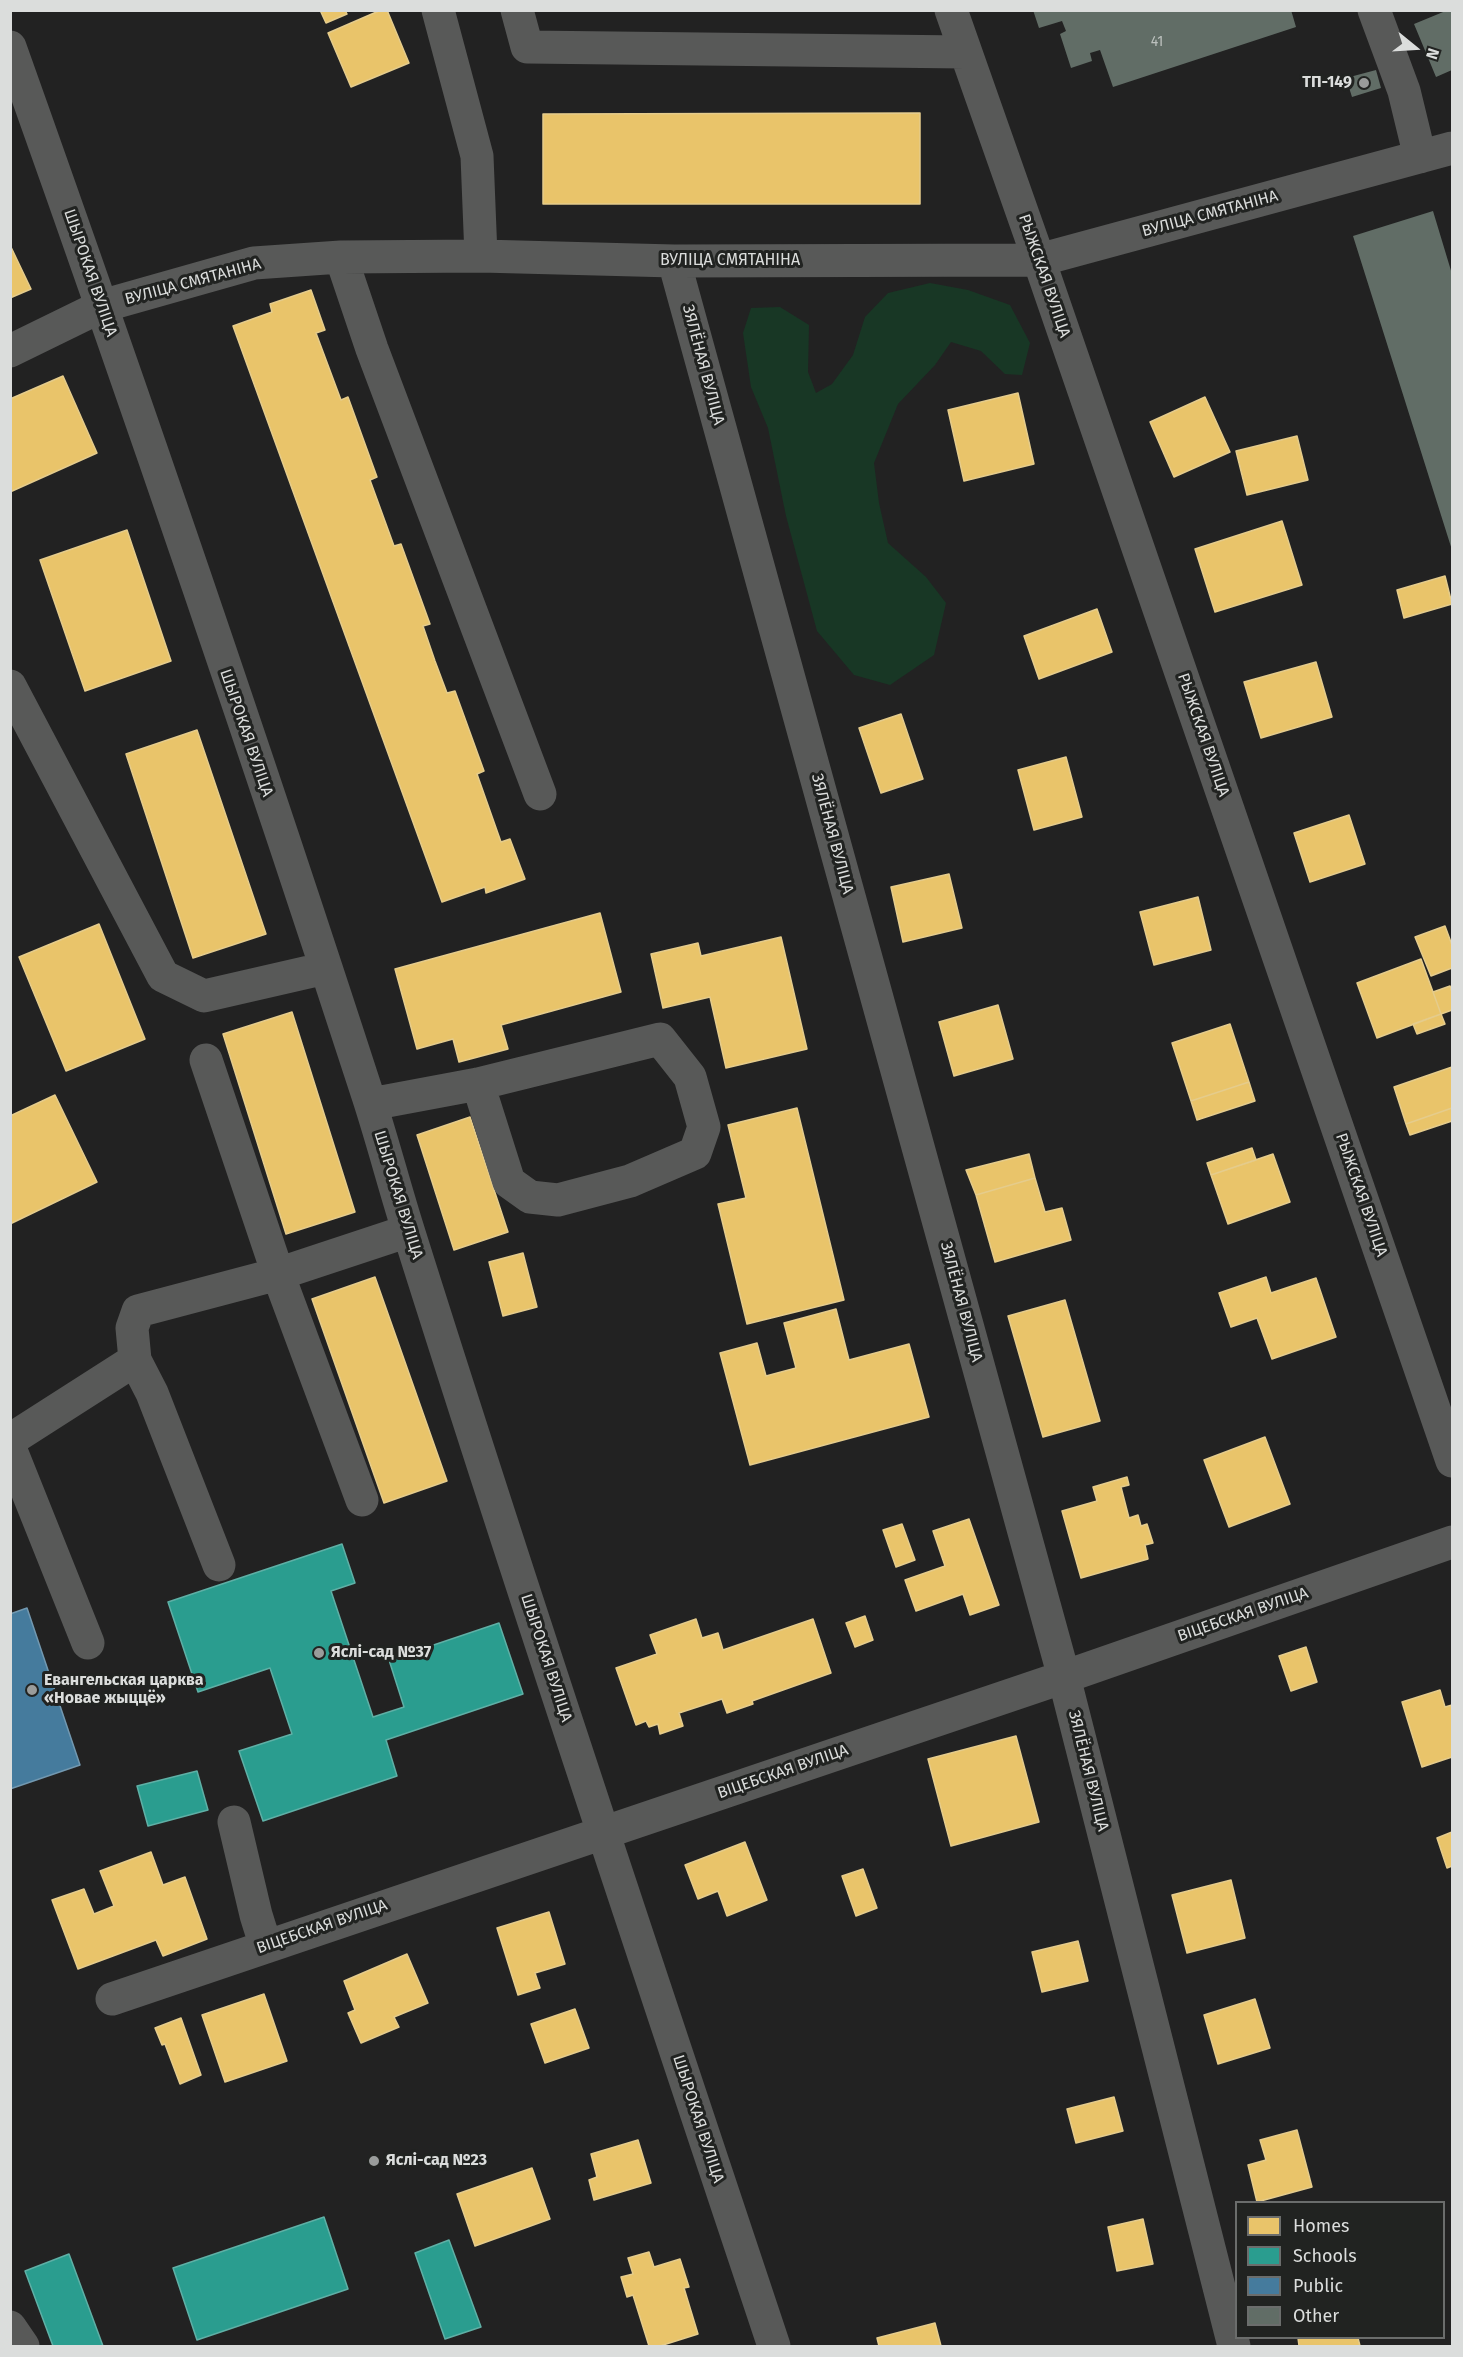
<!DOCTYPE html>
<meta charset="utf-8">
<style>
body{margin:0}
#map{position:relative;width:1463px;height:2357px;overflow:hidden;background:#222;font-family:"Fira Sans",sans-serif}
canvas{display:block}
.frame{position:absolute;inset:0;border:12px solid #dbdddc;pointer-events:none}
.legend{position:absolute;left:1235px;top:2201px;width:210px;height:138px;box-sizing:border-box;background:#212321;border:2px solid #6b6d6c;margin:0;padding:8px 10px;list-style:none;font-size:18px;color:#dbdddc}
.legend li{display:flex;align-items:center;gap:12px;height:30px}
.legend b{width:30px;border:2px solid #6b6d6c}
.north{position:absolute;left:1385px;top:18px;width:60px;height:60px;-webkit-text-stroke:4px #212321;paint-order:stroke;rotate:108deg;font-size:16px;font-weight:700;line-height:24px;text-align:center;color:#dbdddc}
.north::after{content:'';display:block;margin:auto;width:21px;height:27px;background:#dbdddc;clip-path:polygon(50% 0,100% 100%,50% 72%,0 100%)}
</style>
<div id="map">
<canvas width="1463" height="2357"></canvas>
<div class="frame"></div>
<ul class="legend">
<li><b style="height:16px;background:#e9c46a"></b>Homes</li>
<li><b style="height:16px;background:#2a9d8f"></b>Schools</li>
<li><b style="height:16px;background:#457b9d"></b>Public</li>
<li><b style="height:16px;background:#616d66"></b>Other</li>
</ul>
<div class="north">N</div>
</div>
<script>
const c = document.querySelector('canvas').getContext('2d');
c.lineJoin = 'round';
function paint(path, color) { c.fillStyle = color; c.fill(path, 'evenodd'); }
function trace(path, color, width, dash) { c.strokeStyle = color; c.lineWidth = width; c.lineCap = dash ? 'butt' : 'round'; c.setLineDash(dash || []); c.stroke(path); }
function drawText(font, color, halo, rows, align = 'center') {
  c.font = font + ' "Fira Sans",sans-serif'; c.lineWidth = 6; c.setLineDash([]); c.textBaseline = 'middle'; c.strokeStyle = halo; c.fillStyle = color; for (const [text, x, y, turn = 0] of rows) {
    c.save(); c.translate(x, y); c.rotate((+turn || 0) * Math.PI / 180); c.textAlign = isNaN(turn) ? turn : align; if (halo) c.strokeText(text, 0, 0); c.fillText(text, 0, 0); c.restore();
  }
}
paint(new Path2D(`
 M 930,283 L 968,290 L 1010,305 L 1030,343 L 1022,375 L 1005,374 L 981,351 L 951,342 L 935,365 L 898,404 L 874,463 L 879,503 L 888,543 L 926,577 L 946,603 L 934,655 L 890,685 L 854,675 L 817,631 L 786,516 L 768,428 L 751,387 L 743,333 L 751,308 L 780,307 L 809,325 L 808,372 L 816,393 L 832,384 L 853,355 L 865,317 L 888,293 Z`), '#183725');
const homes = new Path2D(`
 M 320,10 L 345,10 L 347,14 L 326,23 Z
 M 381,10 L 387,10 L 409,63 L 351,87 L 328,33 Z
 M 920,113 L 920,204 L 543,204 L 543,114 Z
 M 10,245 L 31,289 L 10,298 Z
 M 311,290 L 325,330 L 316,333 L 341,400 L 348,397 L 377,477 L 370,480 L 394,546 L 401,544 L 430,624 L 423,626 L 435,661 L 447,693 L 455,691 L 484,771 L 477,774 L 501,842 L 510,839 L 525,879 L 486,893 L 485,887 L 442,902 L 233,326 L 272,312 L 270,304 Z
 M 63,376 L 97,453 L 10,492 L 10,399 Z
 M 1018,393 L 1034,464 L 964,481 L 948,410 Z
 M 1205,397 L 1230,452 L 1174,477 L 1150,422 Z
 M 1297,436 L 1308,480 L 1247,495 L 1236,451 Z
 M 1282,521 L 1302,585 L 1215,612 L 1195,549 Z
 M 127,530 L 171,661 L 85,691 L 40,560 Z
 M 1445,576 L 1452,604 L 1404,618 L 1397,590 Z
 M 1097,609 L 1112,652 L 1039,679 L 1024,636 Z
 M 1316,662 L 1332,717 L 1261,738 L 1244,682 Z
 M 901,714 L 923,779 L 881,793 L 859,728 Z
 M 197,730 L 266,934 L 193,958 L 126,754 Z
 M 1066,757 L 1082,817 L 1034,830 L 1018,770 Z
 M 1349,815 L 1365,864 L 1310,882 L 1294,833 Z
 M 949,874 L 962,928 L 903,942 L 891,887 Z
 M 1198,897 L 1211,950 L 1154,965 L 1140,912 Z
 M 600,913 L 621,992 L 501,1025 L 508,1049 L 459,1062 L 453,1039 L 417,1049 L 395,969 Z
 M 99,924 L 145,1039 L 66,1071 L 19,957 Z
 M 1445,926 L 1452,945 L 1452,968 L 1431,976 L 1415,937 Z
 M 781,937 L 807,1049 L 726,1068 L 710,997 L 663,1008 L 651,954 L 698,943 L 701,956 Z
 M 1421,959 L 1441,1014 L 1377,1038 L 1357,983 Z
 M 1450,986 L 1452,992 L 1452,1010 L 1441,1014 L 1433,992 Z
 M 998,1005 L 1013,1059 L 954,1076 L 939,1022 Z
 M 292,1012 L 355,1212 L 286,1234 L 223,1034 Z
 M 1441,1014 L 1445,1024 L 1417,1034 L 1413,1024 Z
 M 1230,1024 L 1249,1082 L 1191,1101 L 1172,1043 Z
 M 1452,1067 L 1452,1108 L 1406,1124 L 1394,1087 Z
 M 1249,1082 L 1255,1101 L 1197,1120 L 1191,1101 Z
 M 55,1095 L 97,1182 L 10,1224 L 10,1116 Z
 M 797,1108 L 844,1300 L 747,1324 L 718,1204 L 746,1198 L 728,1125 Z
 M 1452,1108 L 1452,1121 L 1410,1135 L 1406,1124 Z
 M 470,1117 L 508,1232 L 454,1250 L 417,1135 Z
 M 1252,1148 L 1256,1160 L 1211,1175 L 1207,1163 Z
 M 1029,1154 L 1035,1178 L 976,1195 L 966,1170 Z
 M 1273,1154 L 1290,1202 L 1228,1224 L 1211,1175 Z
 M 1035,1178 L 1045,1212 L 1062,1208 L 1071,1240 L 995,1262 L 976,1195 Z
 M 523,1253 L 537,1307 L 503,1316 L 489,1262 Z
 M 375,1277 L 447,1481 L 384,1503 L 312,1299 Z
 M 1266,1277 L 1271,1293 L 1316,1278 L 1336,1337 L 1272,1359 L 1257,1318 L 1231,1327 L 1219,1293 Z
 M 1065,1300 L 1100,1421 L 1043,1437 L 1008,1316 Z
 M 836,1309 L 849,1360 L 909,1344 L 929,1417 L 750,1465 L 720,1353 L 757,1343 L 766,1376 L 796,1368 L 784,1323 Z
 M 1265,1437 L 1290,1504 L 1229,1527 L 1204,1460 Z
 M 1127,1477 L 1129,1485 L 1121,1487 L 1129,1518 L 1138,1515 L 1141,1526 L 1147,1524 L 1153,1543 L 1145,1545 L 1148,1559 L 1081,1578 L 1062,1511 L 1097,1501 L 1093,1487 Z
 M 969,1519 L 999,1605 L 970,1615 L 963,1594 L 916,1611 L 905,1580 L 945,1566 L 933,1531 Z
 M 902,1524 L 915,1560 L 896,1567 L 883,1530 Z
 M 865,1616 L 873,1640 L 855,1647 L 846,1623 Z
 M 696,1619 L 702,1638 L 718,1633 L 723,1650 L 813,1619 L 831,1673 L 752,1701 L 753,1704 L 727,1713 L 722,1699 L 679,1713 L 683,1726 L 660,1734 L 658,1724 L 649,1727 L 646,1721 L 636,1725 L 616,1668 L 657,1654 L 650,1635 Z
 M 1306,1647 L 1317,1682 L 1291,1691 L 1279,1656 Z
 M 1440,1690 L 1445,1707 L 1452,1705 L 1452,1757 L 1422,1767 L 1402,1702 Z
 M 1016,1736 L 1039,1822 L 951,1846 L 928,1759 Z
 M 1452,1832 L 1452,1866 L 1447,1868 L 1437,1838 Z
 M 745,1842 L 767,1900 L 727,1916 L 718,1891 L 698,1899 L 685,1865 Z
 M 151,1852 L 163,1885 L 185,1877 L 207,1939 L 163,1956 L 156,1940 L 78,1969 L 52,1900 L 84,1889 L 94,1914 L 114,1906 L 100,1871 Z
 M 863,1869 L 877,1908 L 856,1916 L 842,1876 Z
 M 1231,1880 L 1245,1938 L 1187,1953 L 1172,1895 Z
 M 549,1912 L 565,1964 L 535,1973 L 540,1988 L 518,1995 L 497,1928 Z
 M 1078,1941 L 1088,1981 L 1042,1992 L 1032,1952 Z
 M 407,1954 L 428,2003 L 394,2017 L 399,2027 L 361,2043 L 348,2013 L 355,2010 L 344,1981 Z
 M 264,1994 L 287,2061 L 225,2082 L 202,2015 Z
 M 1255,1999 L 1270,2048 L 1218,2064 L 1204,2015 Z
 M 575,2009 L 589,2048 L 545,2063 L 531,2024 Z
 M 181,2018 L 201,2075 L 180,2084 L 165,2044 L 162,2045 L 155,2028 Z
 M 1114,2097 L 1123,2131 L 1076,2143 L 1067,2109 Z
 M 1297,2130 L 1312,2187 L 1257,2202 L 1248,2165 L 1266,2160 L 1260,2140 Z
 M 638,2140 L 651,2183 L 594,2200 L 589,2180 L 597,2177 L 591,2154 Z
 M 532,2168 L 550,2219 L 475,2246 L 457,2194 Z
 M 1143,2219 L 1153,2264 L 1117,2271 L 1108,2227 Z
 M 649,2252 L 654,2267 L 680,2259 L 689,2287 L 684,2288 L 698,2334 L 660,2346 L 649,2346 L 633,2295 L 627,2297 L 621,2277 L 633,2274 L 628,2258 Z
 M 935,2323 L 941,2346 L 879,2346 L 877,2338 Z
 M 1298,2338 L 1358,2338 L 1360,2346 L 1299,2346 Z`);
paint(homes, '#e9c46a');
trace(homes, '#e5cc8c', 1.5);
const schools = new Path2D(`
 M 342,1544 L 355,1583 L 331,1591 L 373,1717 L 404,1707 L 389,1660 L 499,1623 L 523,1694 L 386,1740 L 397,1776 L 263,1821 L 239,1751 L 292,1734 L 270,1668 L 198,1692 L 168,1602 Z
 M 197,1771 L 208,1810 L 148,1826 L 137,1786 Z
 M 324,2217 L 348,2289 L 197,2340 L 173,2268 Z
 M 449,2240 L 481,2327 L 445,2339 L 415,2253 Z
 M 69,2254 L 103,2346 L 53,2346 L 25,2271 Z`);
paint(schools, '#2a9d8f');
trace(schools, '#5fb0a6', 1.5);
const public = new Path2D(`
 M 27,1608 L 80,1765 L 10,1789 L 10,1614 Z`);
paint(public, '#457b9d');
trace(public, '#7298b0', 1.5);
paint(new Path2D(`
 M 1033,10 L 1291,10 L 1296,27 L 1113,87 L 1100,50 L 1090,53 L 1092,61 L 1071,68 L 1060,34 L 1066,31 L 1062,21 L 1039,28 Z
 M 1448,10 L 1452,10 L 1452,70 L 1436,77 L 1414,24 Z
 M 1376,70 L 1381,88 L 1352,97 L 1346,78 Z
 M 1433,211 L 1452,274 L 1452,550 L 1353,236 Z`), '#616d66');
trace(new Path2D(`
 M 438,10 L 477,156 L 481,256
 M 517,10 L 527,47 L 965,52
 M 951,10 L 1039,260 L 1452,1461
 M 1374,10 L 1404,91 L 1420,157
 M 10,47 C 134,395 254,745 368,1096 C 383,1142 395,1189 410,1236 C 527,1607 651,1977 774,2346
 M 341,257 L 372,349 L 540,794
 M 674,261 L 1064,1677 L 1234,2346
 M 10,351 L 102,306 L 254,263 L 341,257 L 481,256 L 674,261 L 1039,260 L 1452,148
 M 10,686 L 163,976 L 204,996 L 326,968
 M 206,1060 L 278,1274 L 362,1500
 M 371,1104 L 478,1084 L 660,1039 L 690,1077 L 704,1127 L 695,1153 L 630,1181 L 558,1200 L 530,1197 L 509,1182 L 478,1084
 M 10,1440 L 135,1360
 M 10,1448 L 88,1643
 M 219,1565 L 152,1393 L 135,1360 L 132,1328 L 138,1311 L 278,1274 L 408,1231
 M 234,1822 L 256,1915 L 266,1947
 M 112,1999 L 1064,1677 L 1452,1542
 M 10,2327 L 23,2346`), '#585958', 33);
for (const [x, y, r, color] of [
 [1364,83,6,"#9a9c9b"],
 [319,1653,6,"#9a9c9b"],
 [32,1690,6,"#9a9c9b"],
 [374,2161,6,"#9a9c9b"]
]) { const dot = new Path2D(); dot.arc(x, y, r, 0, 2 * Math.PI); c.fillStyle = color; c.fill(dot); trace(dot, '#212321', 2); }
drawText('14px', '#bcc1be', null, [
 ["41",1157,42]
]);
drawText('bold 16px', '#dbdddc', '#212321', [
 ["ТП-149",1352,83,"right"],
 ["Яслі-сад №37",331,1653],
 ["Евангельская царква",44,1681],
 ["«Новае жыццё»",44,1699],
 ["Яслі-сад №23",386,2161]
], 'left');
drawText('16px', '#dbdddc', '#212321', [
 ["ВУЛІЦА СМЯТАНІНА",1210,214,-15],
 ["ВУЛІЦА СМЯТАНІНА",730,261],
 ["ШЫРОКАЯ ВУЛІЦА",90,273,71],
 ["РЫЖСКАЯ ВУЛІЦА",1044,276,71],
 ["ВУЛІЦА СМЯТАНІНА",193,282,-15],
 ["ЗЯЛЁНАЯ ВУЛІЦА",703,365,75],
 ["ШЫРОКАЯ ВУЛІЦА",246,733,71],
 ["РЫЖСКАЯ ВУЛІЦА",1203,735,71],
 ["ЗЯЛЁНАЯ ВУЛІЦА",832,834,75],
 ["ШЫРОКАЯ ВУЛІЦА",398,1195,73],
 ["РЫЖСКАЯ ВУЛІЦА",1361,1195,71],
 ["ЗЯЛЁНАЯ ВУЛІЦА",961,1302,75],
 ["ВІЦЕБСКАЯ ВУЛІЦА",1243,1615,-19],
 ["ШЫРОКАЯ ВУЛІЦА",546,1658,72],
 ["ЗЯЛЁНАЯ ВУЛІЦА",1088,1771,76],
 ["ВІЦЕБСКАЯ ВУЛІЦА",783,1772,-19],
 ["ВІЦЕБСКАЯ ВУЛІЦА",322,1927,-19],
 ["ШЫРОКАЯ ВУЛІЦА",698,2119,72]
]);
</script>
